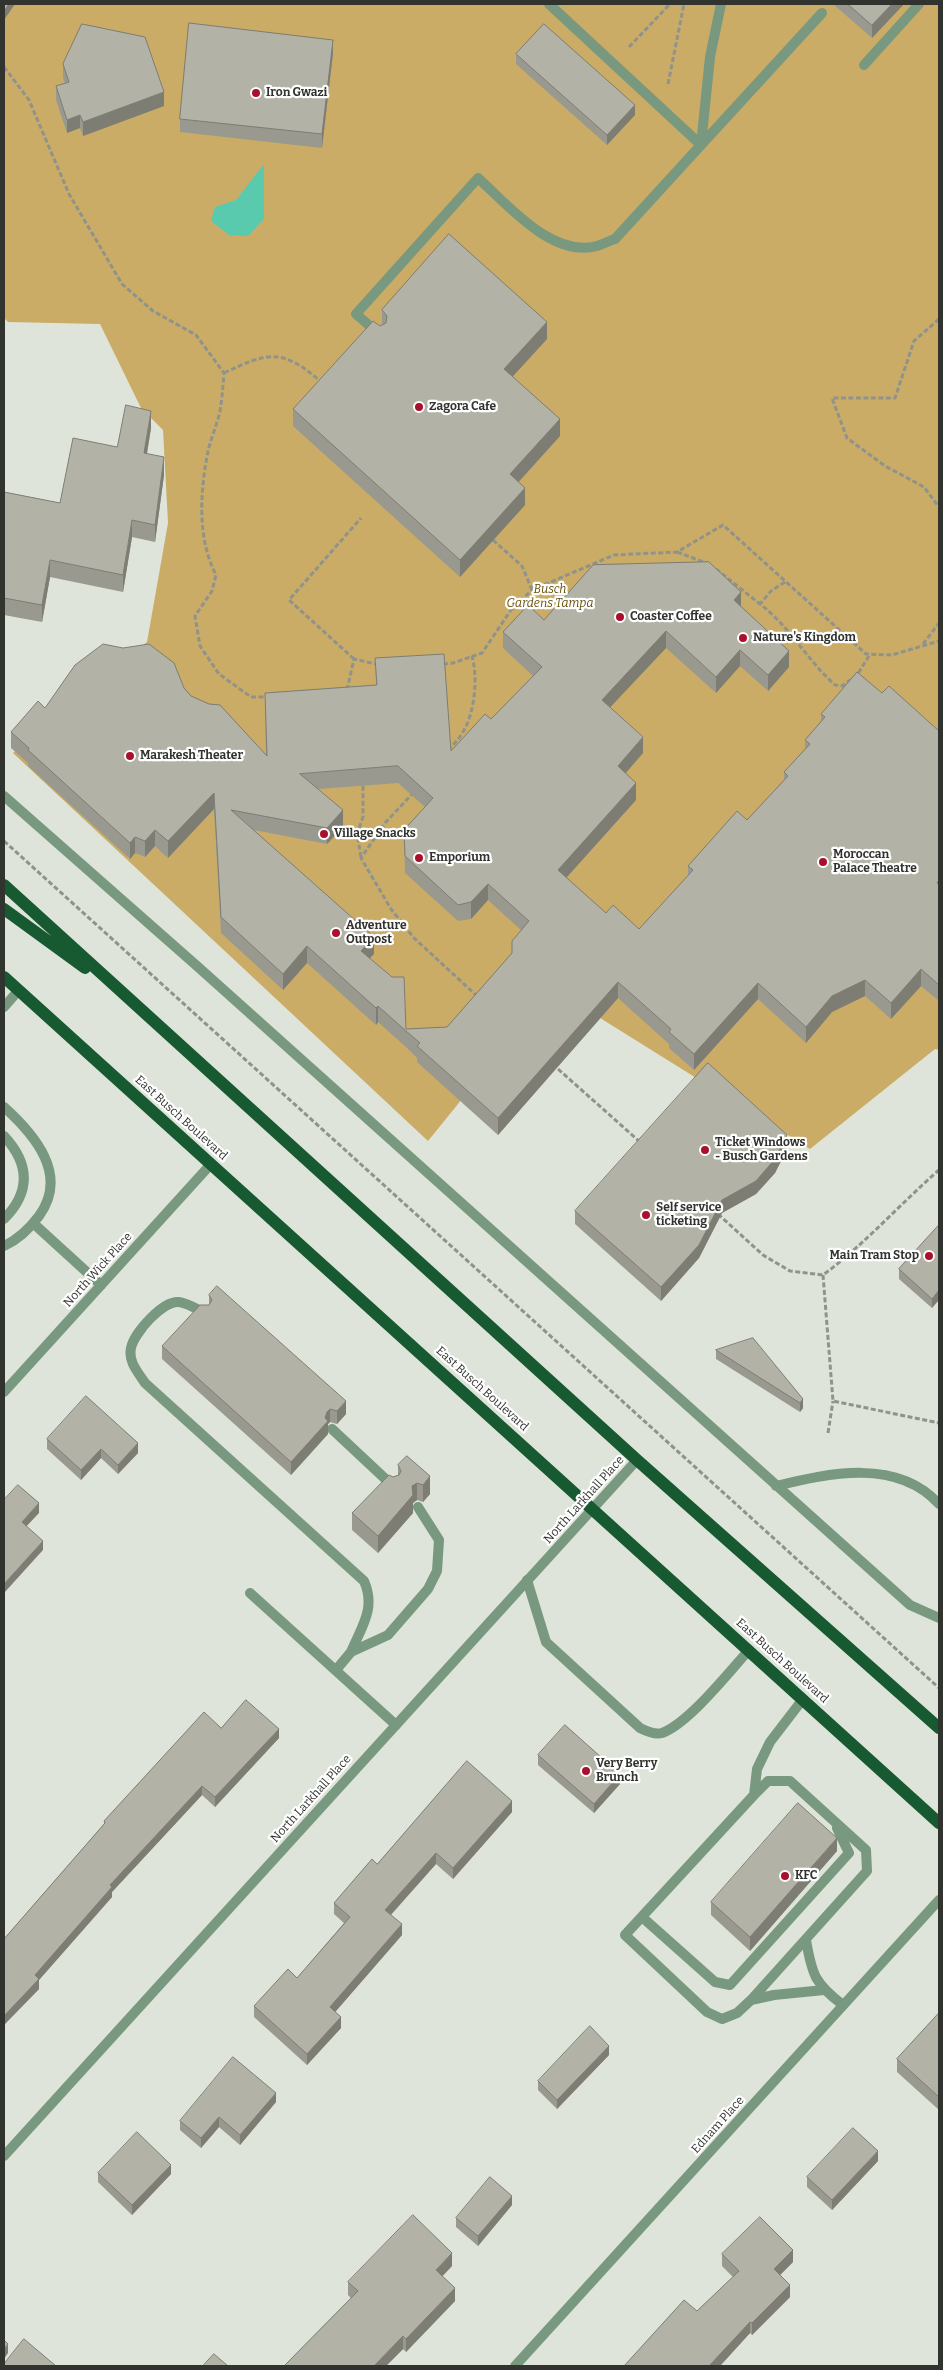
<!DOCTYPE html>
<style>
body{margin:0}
#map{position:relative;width:943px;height:2370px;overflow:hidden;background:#dee4d9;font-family:Bitter,serif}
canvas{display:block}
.frame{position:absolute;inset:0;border:5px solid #31332f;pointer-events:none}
</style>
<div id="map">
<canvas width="943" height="2370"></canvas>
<div class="frame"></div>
</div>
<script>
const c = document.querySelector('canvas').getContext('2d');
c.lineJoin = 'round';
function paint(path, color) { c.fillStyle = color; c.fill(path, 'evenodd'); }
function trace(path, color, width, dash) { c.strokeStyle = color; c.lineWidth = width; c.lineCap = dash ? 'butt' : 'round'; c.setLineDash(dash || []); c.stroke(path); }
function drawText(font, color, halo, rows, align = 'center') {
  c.font = font + ' Bitter,serif'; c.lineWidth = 4.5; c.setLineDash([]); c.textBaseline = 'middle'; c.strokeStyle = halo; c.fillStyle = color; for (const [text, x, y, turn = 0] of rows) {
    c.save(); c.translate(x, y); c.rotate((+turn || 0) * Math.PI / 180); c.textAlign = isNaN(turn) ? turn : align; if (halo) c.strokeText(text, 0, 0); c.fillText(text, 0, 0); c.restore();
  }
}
paint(new Path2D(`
 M 4,4 L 939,4 L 939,1050 L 935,1049 L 810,1149 L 552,988 L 428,1141 L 13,753 L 147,642 L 168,523 L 163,430 L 141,408 L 100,324 L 8,322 L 4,318 Z`), '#cbac66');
paint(new Path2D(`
 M 264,164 L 264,219 L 248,236 L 229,235 L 211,221 L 215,207 L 236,200 Z`), '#5acaae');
trace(new Path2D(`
 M 629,47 L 670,4
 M 4,67 L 29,100 L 69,194 L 122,284 L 153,311 L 196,335 L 224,373 C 223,386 222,399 220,411 C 217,425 211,438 208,451 C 200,492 197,538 216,575 L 212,591 L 195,616 L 200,646 L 219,674 L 251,697 L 267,697
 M 668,84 L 684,4
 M 939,319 L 914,341 L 895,398 L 832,398 L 847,438 L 885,466 L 924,487 L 939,507
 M 224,373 C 268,352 282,348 320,381
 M 493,540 L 522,566 L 532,590
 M 677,552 L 709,564
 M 716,569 L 760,604
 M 785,582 L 771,591 L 760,604 C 789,626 808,661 835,685 L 842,686 L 857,675 L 869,656
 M 923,644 L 939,623
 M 354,659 L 289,600 L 361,518
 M 443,664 L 453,663 L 482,653 L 511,610 L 532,590 L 614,555 L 677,552 L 723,525 L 866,654 L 892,655 L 939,641
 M 347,690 L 354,659 L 380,665
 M 448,750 C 453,745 459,739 463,732 C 475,712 478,678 472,656
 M 414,792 L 385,823 L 361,858 L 391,909 L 414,938 L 477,996
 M 4,841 L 939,1688
 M 361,857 L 357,834 L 363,817 L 363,782
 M 558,1069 L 640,1142
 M 718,1214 L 763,1255 L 790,1271 L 823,1275 C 865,1244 900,1204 939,1170
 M 823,1275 L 833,1401 L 939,1423
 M 828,1433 L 833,1401`), '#8f938b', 3, [5, 2.5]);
trace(new Path2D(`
 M 549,4 L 701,145 L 822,13
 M 864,65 L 919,4
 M 378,333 L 356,314 L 478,178 C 508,205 552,258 597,246 C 603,244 609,241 615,239 L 701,145 L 710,57 L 721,4
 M 4,796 L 197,966 L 910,1605 L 939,1618
 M 4,1007 L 18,991
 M 4,1107 C 35,1135 69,1175 39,1216 C 30,1228 17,1240 4,1246
 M 4,1136 C 30,1164 31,1192 4,1219
 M 33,1223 L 101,1285
 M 205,1313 C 197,1309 187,1303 179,1302 C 163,1300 134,1333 131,1348 C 128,1362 138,1372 145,1383 L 364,1581 C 376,1608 362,1626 351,1652 L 388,1635 L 428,1589 L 437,1571 L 439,1540 L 418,1507
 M 332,1429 L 394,1487
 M 776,1486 C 829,1473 897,1458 939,1504
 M 527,1580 L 546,1642 L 640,1728 C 646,1731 655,1735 662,1733 C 689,1723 729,1672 749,1650
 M 250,1593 L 396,1725
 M 336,1670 L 351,1652
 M 803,1699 L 770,1742 L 757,1769 L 754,1795 L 625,1935 L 707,2012 L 722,2019 L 737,2013 L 751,2000 L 774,1995 L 824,1990
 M 642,1917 L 715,1982 L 730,1985 L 849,1853 L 837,1828
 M 806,1940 C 812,1975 815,1984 843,2005
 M 751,2000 L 867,1871 L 866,1850 L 790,1781 L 768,1781 L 754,1795`), '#789880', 10);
trace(new Path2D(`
 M 4,1392 L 211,1164
 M 4,2156 L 637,1460
 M 515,2366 L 939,1900`), '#789880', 10);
trace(new Path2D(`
 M 4,885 L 637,1460 L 939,1728
 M 4,909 L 85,968
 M 4,977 L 939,1823`), '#175931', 12);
paint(new Path2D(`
 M 833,4 L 904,4 L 872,38 Z
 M 333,53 L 322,148 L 180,132 L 180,119 Z
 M 516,54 L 635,115 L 607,145 L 516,64 Z
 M 63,64 L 164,106 L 83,136 L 80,128 L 67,133 L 56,100 L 56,86 L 65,83 L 63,78 Z
 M 382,310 L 547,339 L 513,376 L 560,436 L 519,482 L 525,505 L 460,577 L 293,426 L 293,409 L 382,325 Z
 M 151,428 L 147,454 L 164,475 L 155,542 L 132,537 L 123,592 L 50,577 L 42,622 L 4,615 L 4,492 L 60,503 L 117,447 Z
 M 741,606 L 789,667 L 768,691 L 740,666 L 716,693 L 666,648 L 610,707 L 643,753 L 625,773 L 636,800 L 566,878 L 606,913 L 639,929 L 688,876 L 688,866 L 747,820 L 784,780 L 784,772 L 805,749 L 805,740 L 821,721 L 821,714 L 882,693 L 939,731 L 939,1001 L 921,986 L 891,1019 L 865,996 L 832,1012 L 806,1043 L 758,999 L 694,1070 L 669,1048 L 669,1044 L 618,998 L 498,1135 L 417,1062 L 417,1058 L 406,1047 L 378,1022 L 376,1025 L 307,963 L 283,990 L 221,933 L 214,809 L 168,858 L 155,846 L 145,857 L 135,853 L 130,859 L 28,766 L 28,763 L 11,748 L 11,732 L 45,708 L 184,688 L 191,696 L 266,756 L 265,693 L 376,685 L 375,658 L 451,751 L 491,719 L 533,676 L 503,648 L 503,632 L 544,620 ZM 398,783 L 425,807 L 404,830 L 405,873 L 458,921 L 471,919 L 488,900 L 521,930 L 512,953 L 447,1027 L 406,1029 L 370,958 L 374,954 L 254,830 L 327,844 L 343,827 L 318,789 Z
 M 787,1149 L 775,1173 L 756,1194 L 722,1213 L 699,1258 L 661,1301 L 575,1224 L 575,1211 Z
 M 939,1225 L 932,1308 L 899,1279 L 899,1269 Z
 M 209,1295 L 346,1414 L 337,1424 L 330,1422 L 328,1424 L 328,1434 L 291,1475 L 162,1359 L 162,1346 L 209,1305 Z
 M 716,1350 L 803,1399 L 803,1408 L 800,1412 L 716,1359 Z
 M 47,1439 L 138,1453 L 118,1474 L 101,1458 L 81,1480 L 47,1449 Z
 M 407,1456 L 430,1494 L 423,1502 L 417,1500 L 413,1503 L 413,1513 L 378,1553 L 352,1530 L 352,1513 L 393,1477 L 398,1475 L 398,1465 Z
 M 221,1728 L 279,1738 L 215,1807 L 202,1795 L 112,1892 L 112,1897 L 39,1980 L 39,1989 L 4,2025 L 4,1939 L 104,1824 L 104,1821 Z
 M 538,1755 L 620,1784 L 594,1813 L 538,1765 Z
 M 512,1812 L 453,1879 L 436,1864 L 391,1915 L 402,1935 L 335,2012 L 341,2028 L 307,2065 L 254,2017 L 254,2006 L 297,1978 L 344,1923 L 334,1914 L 334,1903 L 377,1864 Z
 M 837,1851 L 750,1951 L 711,1915 L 711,1902 Z
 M 939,2013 L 939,2110 L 897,2072 L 897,2059 Z
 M 609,2055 L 557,2109 L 538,2090 L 538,2081 Z
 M 276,2102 L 240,2145 L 219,2127 L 201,2148 L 180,2130 L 180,2121 Z
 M 878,2161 L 832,2210 L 807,2187 L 807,2177 Z
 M 98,2173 L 171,2174 L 132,2215 L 98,2182 Z
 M 512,2205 L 478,2246 L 456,2227 L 456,2218 Z
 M 722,2254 L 793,2262 L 780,2275 L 790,2297 L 752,2335 L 750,2333 L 720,2366 L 624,2366 L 697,2311 L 733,2277 L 722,2266 Z
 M 452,2266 L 442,2276 L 455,2301 L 406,2352 L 403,2349 L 386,2366 L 284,2366 L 351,2298 L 348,2295 L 348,2282 Z`), '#99998f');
paint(new Path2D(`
 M 9,4 L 15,4 L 4,20 L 4,11 Z
 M 892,4 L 904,4 L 872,38 L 872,25 Z
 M 333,40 L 333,53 L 322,148 L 322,134 Z
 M 164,92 L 164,106 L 83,136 L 83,122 Z
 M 635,105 L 635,115 L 607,145 L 607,135 Z
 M 80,115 L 80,128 L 67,133 L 67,120 Z
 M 547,322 L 547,339 L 504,386 L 504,369 Z
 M 151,411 L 151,428 L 144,470 L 144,453 Z
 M 560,419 L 560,436 L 510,491 L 510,474 Z
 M 164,457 L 164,475 L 155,542 L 155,525 Z
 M 525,488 L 525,505 L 460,577 L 460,560 Z
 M 132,520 L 132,537 L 123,592 L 123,575 Z
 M 50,560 L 50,577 L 42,622 L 42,605 Z
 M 741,592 L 741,608 L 734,600 Z
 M 666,631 L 666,648 L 602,716 L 602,700 Z
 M 740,650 L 740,666 L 716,693 L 716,677 Z
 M 789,651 L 789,667 L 768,691 L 768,675 Z
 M 643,737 L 643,753 L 618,782 L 618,766 Z
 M 636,783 L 636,800 L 558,887 L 558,870 Z
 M 214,793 L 214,809 L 168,858 L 168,841 Z
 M 343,810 L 343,827 L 327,844 L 327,828 Z
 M 155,830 L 155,846 L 145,857 L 145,841 Z
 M 135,837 L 135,853 L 130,859 L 130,843 Z
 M 488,884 L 488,900 L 471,919 L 471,902 Z
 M 374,937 L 374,954 L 361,967 L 361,951 Z
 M 307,946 L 307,963 L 283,990 L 283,974 Z
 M 921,969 L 921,986 L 891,1019 L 891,1003 Z
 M 865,980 L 865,996 L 832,1012 L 806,1043 L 806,1027 L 832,996 Z
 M 618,982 L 618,998 L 498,1135 L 498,1118 Z
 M 758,983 L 758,999 L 694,1070 L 694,1054 Z
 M 378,1006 L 378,1022 L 376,1025 L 376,1008 Z
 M 787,1135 L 787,1149 L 775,1173 L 756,1194 L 722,1213 L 699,1258 L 661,1301 L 661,1287 L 722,1200 Z
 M 939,1290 L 939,1300 L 932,1308 L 932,1299 Z
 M 803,1399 L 803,1408 L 800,1412 L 800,1403 Z
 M 346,1401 L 346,1414 L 337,1424 L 337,1411 Z
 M 330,1409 L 330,1422 L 328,1424 L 328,1434 L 291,1475 L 291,1462 L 325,1418 L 327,1412 Z
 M 138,1443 L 138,1453 L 118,1474 L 118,1465 Z
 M 101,1449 L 101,1458 L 81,1480 L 81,1470 Z
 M 430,1476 L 430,1494 L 423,1502 L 423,1485 Z
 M 417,1483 L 417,1500 L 413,1503 L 413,1513 L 378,1553 L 378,1536 L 412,1486 Z
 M 39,1503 L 39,1513 L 22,1531 L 22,1522 Z
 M 43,1541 L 43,1550 L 4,1593 L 4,1584 Z
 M 279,1729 L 279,1738 L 215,1807 L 215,1797 Z
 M 620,1774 L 620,1784 L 594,1813 L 594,1804 Z
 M 202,1786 L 202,1795 L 112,1892 L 112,1897 L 39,1980 L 39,1989 L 4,2025 L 4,2016 L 35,1975 L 110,1885 Z
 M 512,1801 L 512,1812 L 453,1879 L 453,1868 Z
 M 837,1838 L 837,1851 L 750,1951 L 750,1937 Z
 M 436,1853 L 436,1864 L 385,1921 L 385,1910 Z
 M 402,1924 L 402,1935 L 330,2018 L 330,2007 Z
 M 341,2017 L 341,2028 L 307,2065 L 307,2054 Z
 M 609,2046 L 609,2055 L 557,2109 L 557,2100 Z
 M 276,2093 L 276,2102 L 240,2145 L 240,2135 Z
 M 219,2117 L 219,2127 L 201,2148 L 201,2138 Z
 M 878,2151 L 878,2161 L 832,2210 L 832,2200 Z
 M 171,2165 L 171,2174 L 132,2215 L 132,2205 Z
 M 512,2196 L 512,2205 L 478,2246 L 478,2236 Z
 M 793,2250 L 793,2262 L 774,2281 L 774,2269 Z
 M 452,2253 L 452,2266 L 436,2283 L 436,2270 Z
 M 790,2285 L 790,2297 L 752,2335 L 752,2323 Z
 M 455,2288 L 455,2301 L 406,2352 L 406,2339 Z
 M 750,2322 L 750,2333 L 720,2366 L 709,2366 Z
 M 403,2336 L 403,2349 L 386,2366 L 374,2366 Z
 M 8,2344 L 8,2353 L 4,2359 L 4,2349 Z`), '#7d7d74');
const building = new Path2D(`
 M 4,4 L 9,4 L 4,11 Z
 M 848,4 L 892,4 L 872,25 Z
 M 189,23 L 333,40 L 322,134 L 180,119 Z
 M 82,24 L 145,37 L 164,92 L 83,122 L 80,115 L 67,120 L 56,86 L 69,82 L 63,64 Z
 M 544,24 L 635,105 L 607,135 L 516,54 Z
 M 449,234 L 547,322 L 504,369 L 560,419 L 510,474 L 525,488 L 460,560 L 293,409 L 373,321 L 380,326 L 386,323 L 387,316 L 382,310 Z
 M 126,405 L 151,411 L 144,453 L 164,457 L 155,525 L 132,520 L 123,575 L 50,560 L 42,605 L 4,598 L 4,492 L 60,503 L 73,438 L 117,447 Z
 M 709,562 L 741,592 L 734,600 L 789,651 L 768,675 L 740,650 L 716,677 L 666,631 L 602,700 L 643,737 L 618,766 L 636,783 L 558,870 L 606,913 L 613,905 L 639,929 L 693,870 L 688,866 L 737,811 L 747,820 L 788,776 L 784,772 L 810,744 L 805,740 L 825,717 L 821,714 L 857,672 L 882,693 L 889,686 L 939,731 L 939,880 L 937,883 L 939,885 L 939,985 L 921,969 L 891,1003 L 865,980 L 832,996 L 806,1027 L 758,983 L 694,1054 L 669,1032 L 671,1029 L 618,982 L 498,1118 L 417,1046 L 420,1043 L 406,1031 L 378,1006 L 376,1008 L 307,946 L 283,974 L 221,917 L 214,793 L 168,841 L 155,830 L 145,841 L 135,837 L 130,843 L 28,750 L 29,748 L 11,732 L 38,701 L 45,708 L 75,665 L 103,644 L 123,648 L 149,644 L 174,663 L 184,688 L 191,696 L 209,704 L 220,705 L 267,756 L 265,693 L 377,685 L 375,658 L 444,654 L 451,751 L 485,714 L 491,719 L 542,667 L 503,632 L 528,605 L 544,620 L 593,565 ZM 398,766 L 433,798 L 404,830 L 405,856 L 458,905 L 471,902 L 488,884 L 529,921 L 512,941 L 512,953 L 447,1027 L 406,1029 L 404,977 L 392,977 L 361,951 L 374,937 L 231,810 L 327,828 L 343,810 L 300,774 Z
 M 708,1063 L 787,1135 L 775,1159 L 756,1181 L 722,1200 L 699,1245 L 661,1287 L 575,1211 Z
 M 939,1225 L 939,1290 L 932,1299 L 899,1269 Z
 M 217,1286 L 346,1401 L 337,1411 L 330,1409 L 327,1412 L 325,1418 L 328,1421 L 291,1462 L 162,1346 L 200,1305 L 209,1305 L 212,1300 L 209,1295 Z
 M 753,1338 L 803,1399 L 800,1403 L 716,1350 Z
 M 86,1396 L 138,1443 L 118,1465 L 101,1449 L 81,1470 L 47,1439 Z
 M 407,1456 L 430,1476 L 423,1485 L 417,1483 L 412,1486 L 413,1495 L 378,1536 L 352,1513 L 389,1475 L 393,1477 L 399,1475 L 401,1471 L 398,1465 Z
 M 18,1485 L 39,1503 L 22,1522 L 43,1541 L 4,1584 L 4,1500 Z
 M 246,1700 L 279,1729 L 215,1797 L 202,1786 L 110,1885 L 112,1887 L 35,1975 L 39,1979 L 4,2016 L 4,1939 L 105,1823 L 104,1821 L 204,1712 L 221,1728 Z
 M 565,1725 L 620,1774 L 594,1804 L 538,1755 Z
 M 467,1761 L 512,1801 L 453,1868 L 436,1853 L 385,1910 L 402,1924 L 330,2007 L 341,2017 L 307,2054 L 254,2006 L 288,1969 L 297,1978 L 350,1917 L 334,1903 L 372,1859 L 377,1864 Z
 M 798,1803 L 837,1838 L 750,1937 L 711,1902 Z
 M 939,2013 L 939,2097 L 897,2059 Z
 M 590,2026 L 609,2046 L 557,2100 L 538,2081 Z
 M 233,2057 L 276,2093 L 240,2135 L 219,2117 L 201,2138 L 180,2121 Z
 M 853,2128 L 878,2151 L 832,2200 L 807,2177 Z
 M 137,2132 L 171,2165 L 132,2205 L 98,2173 Z
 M 490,2177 L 512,2196 L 478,2236 L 456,2218 Z
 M 413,2215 L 452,2253 L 436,2270 L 455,2288 L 406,2339 L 403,2336 L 374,2366 L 284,2366 L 358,2291 L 348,2282 Z
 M 760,2217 L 793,2250 L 774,2269 L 790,2285 L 752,2323 L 750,2322 L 709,2366 L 624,2366 L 684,2300 L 697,2311 L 739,2271 L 722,2254 Z
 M 24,2339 L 56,2366 L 4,2366 L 4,2364 Z
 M 4,2340 L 8,2344 L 4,2349 Z
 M 214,2354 L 228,2366 L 203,2366 Z`);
paint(building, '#b2b2a6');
trace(building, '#7d7d74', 1);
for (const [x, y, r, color] of [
 [256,93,5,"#a8102d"],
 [419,407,5,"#a8102d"],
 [620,617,5,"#a8102d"],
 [743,638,5,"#a8102d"],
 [130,756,5,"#a8102d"],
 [324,834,5,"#a8102d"],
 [419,858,5,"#a8102d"],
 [823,862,5,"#a8102d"],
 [336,933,5,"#a8102d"],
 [705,1150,5,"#a8102d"],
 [646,1215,5,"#a8102d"],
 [929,1256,5,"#a8102d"],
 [586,1771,5,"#a8102d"],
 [785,1876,5,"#a8102d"]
]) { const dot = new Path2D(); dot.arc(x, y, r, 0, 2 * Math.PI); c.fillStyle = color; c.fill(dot); trace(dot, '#fff', 2); }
drawText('bold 12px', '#31332f', '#fff', [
 ["Iron Gwazi",266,93],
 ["Zagora Cafe",429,407],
 ["Coaster Coffee",630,617],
 ["Nature's Kingdom",753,638],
 ["Marakesh Theater",140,756],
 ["Village Snacks",334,834],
 ["Moroccan",833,855],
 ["Palace Theatre",833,869],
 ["Emporium",429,858],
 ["Adventure",346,926],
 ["Outpost",346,940],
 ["Ticket Windows",715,1143],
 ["- Busch Gardens",715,1157],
 ["Self service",656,1208],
 ["ticketing",656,1222],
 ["Main Tram Stop",919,1256,"right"],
 ["Very Berry",596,1764],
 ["Brunch",596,1778],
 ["KFC",795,1876]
], 'left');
drawText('italic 12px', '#674f0d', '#fff', [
 ["Busch",550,590],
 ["Gardens Tampa",550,604]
]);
drawText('12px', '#31332f', '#fff', [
 ["East Busch Boulevard",181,1118,42],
 ["North Wick Place",98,1270,-48],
 ["East Busch Boulevard",482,1389,42],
 ["North Larkhall Place",584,1500,-48],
 ["East Busch Boulevard",782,1661,42],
 ["North Larkhall Place",311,1799,-48],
 ["Ednam Place",718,2125,-48]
]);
</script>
